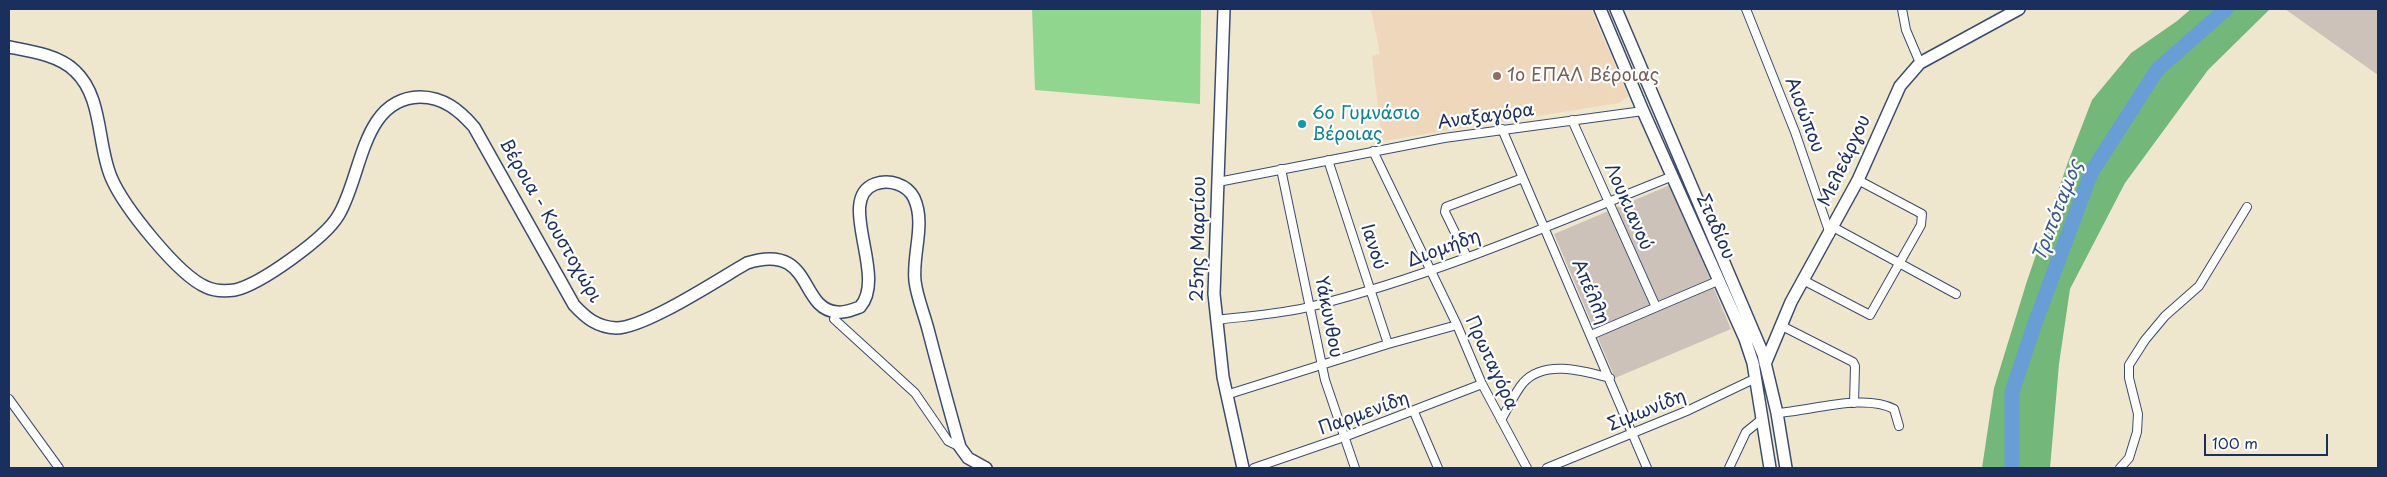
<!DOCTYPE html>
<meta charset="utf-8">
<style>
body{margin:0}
#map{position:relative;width:2387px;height:477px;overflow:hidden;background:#efe7cd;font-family:"Playpen Sans",sans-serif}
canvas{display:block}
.frame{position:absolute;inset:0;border:10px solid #1b2f5e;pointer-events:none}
.scale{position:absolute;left:2204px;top:434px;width:124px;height:22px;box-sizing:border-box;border:2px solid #1b2f5e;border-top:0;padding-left:6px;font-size:15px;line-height:18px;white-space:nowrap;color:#1b2f5e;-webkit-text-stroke:4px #fff;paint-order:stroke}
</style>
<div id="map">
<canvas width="2387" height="477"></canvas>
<div class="frame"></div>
<div class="scale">100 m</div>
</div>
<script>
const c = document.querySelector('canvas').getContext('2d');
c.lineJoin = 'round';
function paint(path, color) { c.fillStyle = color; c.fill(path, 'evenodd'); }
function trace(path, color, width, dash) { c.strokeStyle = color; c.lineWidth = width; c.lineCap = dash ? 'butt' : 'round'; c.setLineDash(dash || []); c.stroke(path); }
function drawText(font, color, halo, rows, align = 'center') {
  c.font = font + ' "Playpen Sans",sans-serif'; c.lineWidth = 4.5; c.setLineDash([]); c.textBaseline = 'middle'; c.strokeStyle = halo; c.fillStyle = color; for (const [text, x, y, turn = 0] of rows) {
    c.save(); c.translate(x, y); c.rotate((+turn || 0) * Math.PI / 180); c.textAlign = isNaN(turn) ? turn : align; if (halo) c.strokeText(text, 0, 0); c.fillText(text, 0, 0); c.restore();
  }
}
paint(new Path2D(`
 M 1371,9 L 1591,9 L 1628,96 L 1619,103 L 1382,141 L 1372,56 L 1380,54 Z`), '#eed7bb');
paint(new Path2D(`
 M 2285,9 L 2378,9 L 2378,75 Z
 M 1670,185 L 1731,329 L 1615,378 L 1554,234 Z`), '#ccc2b9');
paint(new Path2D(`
 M 1032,9 L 1201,9 L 1200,104 L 1035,90 Z`), '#90d68f');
paint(new Path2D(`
 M 2191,9 L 2270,9 L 2208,70 L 2125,183 L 2070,289 L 2059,364 L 2050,468 L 1982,468 L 1994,388 L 2027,281 L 2068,162 L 2092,100 L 2131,53 L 2177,21 Z`), '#74b77a');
trace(new Path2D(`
 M 2012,468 L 2012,392 L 2035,323 L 2091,173 L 2157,70 L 2226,9`), '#699dd5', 15);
const street = new Path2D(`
 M 1746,9 L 1795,132 L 1830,234
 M 1902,9 L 1906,30 L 1920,63
 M 1572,120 L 1656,307
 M 1502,129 L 1647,468
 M 1373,151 L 1457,325 L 1482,384 L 1527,468
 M 1328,160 L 1388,344
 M 1281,169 L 1325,380 L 1355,468
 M 1218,182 L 1444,138 L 1643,111
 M 1833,227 L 1956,294
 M 1467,257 L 1445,212 L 1446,207 L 1523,178
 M 1803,280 L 1870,315 L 1921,225 L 1922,214 L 1858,180
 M 837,312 L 834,319 L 915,393 L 948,441 L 960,447
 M 1216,320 C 1248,316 1282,314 1313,306 C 1437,275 1555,223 1673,176
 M 1780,325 L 1853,362 L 1855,366 L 1854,403
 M 1591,335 L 1720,280
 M 1226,395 L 1388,344 L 1457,325
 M 9,399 L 59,468
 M 1414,412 L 1438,468
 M 1777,413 C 1811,411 1864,393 1894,409 L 1899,426
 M 1501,420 C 1508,408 1514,394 1523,383 C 1544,359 1584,371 1610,378
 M 1254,468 L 1344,437 L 1482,384
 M 1547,468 L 1689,410 L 1756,378
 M 1729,468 L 1746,432 L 1762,419
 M 2120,468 L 2129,458 L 2137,432 L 2138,414 L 2129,378 L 2129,365 L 2145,340 L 2165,316 L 2199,286 L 2247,207`);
const secondary = new Path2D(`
 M 1224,9 L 1214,294 L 1223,377 L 1243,468
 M 1600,9 L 1643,111 L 1745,339 L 1753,363 L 1770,468
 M 1616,9 L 1763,354 L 1777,413 L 1786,468
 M 9,47 C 30,51 59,55 75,71 C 103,97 97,144 111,177 C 123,206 178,275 206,287 C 214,291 227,291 235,290 C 261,284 325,238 338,216 C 362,178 361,98 420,97 C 444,97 460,111 474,127 L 574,305 C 586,318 597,327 616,328 C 645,328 719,279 747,263 C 814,242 798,309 837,312 C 845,313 852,310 860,307 C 888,276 835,199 875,184 C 889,179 907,184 914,198 C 926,224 912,254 915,281 C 917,298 925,316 929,333 C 939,371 949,409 960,447 L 968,458 L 986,468
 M 1765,364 L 1791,302 L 1858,180 L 1900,86 L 1920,63 L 2019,9`);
trace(street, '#3b4b6f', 10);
trace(secondary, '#3b4b6f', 14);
trace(street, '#fff', 8);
trace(secondary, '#fff', 11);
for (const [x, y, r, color] of [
 [1497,76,5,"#8d6e63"],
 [1302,124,5,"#0f9aa8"]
]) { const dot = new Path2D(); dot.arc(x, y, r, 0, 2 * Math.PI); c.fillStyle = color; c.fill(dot); trace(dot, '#fff', 2); }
drawText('18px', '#785e54', '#fff', [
 ["1ο ΕΠΑΛ Βέροιας",1507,76]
], 'left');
drawText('18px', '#0d838f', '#fff', [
 ["6ο Γυμνάσιο",1312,114],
 ["Βέροιας",1312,135]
], 'left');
drawText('18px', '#1b2f5e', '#fff', [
 ["Αισώπου",1804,115,69],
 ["Αναξαγόρα",1486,117,-8],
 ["Μελεάργου",1845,161,-65],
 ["Λουκιανού",1628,207,66],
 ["Βέροια - Κουστοχώρι",550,221,60],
 ["Σταδίου",1715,227,66],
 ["25ης Μαρτίου",1199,239,-89],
 ["Ιανού",1373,247,72],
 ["Διομήδη",1444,249,-20],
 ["Απέλλη",1590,292,67],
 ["Υάκυνθου",1328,317,79],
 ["Πρωταγόρα",1491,363,65],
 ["Σιμωνίδη",1647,411,-22],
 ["Παρμενίδη",1364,414,-20]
]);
drawText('italic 19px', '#3a5b8e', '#fff', [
 ["Τριπόταμος",2058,211,-69]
]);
</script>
